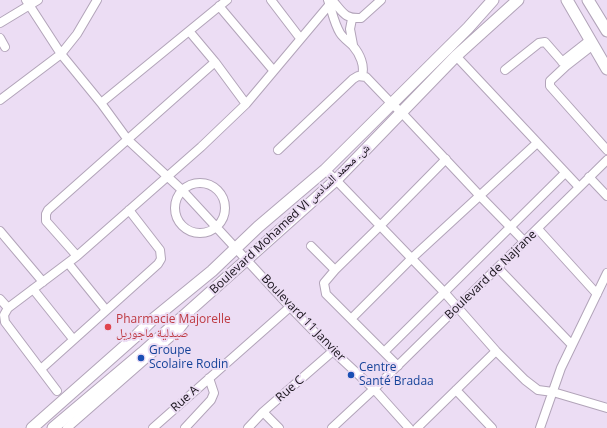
<!DOCTYPE html>
<meta charset="utf-8">
<style>
body{margin:0}
canvas{display:block;background:#ecddf4}
</style>
<canvas width="607" height="428"></canvas>
<script>
const c = document.querySelector('canvas').getContext('2d');
c.lineJoin = 'round';
function trace(path, color, width, dash) { c.strokeStyle = color; c.lineWidth = width; c.lineCap = dash ? 'butt' : 'round'; c.setLineDash(dash || []); c.stroke(path); }
function drawText(font, color, halo, rows, align = 'center') {
  c.font = font + ' "Open Sans","Noto Naskh Arabic",sans-serif'; c.lineWidth = 4; c.setLineDash([]); c.textBaseline = 'middle'; c.strokeStyle = halo; c.fillStyle = color; for (const [text, x, y, turn = 0] of rows) {
    c.save(); c.translate(x, y); c.rotate((+turn || 0) * Math.PI / 180); c.textAlign = isNaN(turn) ? turn : align; if (halo) c.strokeText(text, 0, 0); c.fillText(text, 0, 0); c.restore();
  }
}
const street = new Path2D(`
 M 26,0 L 61,54 L 101,103 L 128,140 L 182,190 L 290,307 L 333,351 L 374,389 L 409,428
 M 271,0 L 300,38
 M 328,0 C 332,11 334,23 340,33 C 343,38 349,42 353,46 C 360,54 365,66 362,75
 M 332,0 C 343,12 344,19 361,18 L 381,0
 M 219,6 L 273,70
 M 352,19 L 350,29 L 353,45
 M 0,23 L 38,0
 M 189,31 L 215,62 L 246,104
 M 0,38 L 5,47
 M 456,56 L 579,187
 M 562,62 L 590,40
 M 566,66 L 593,45
 M 505,70 L 539,43 L 545,42 L 566,66 L 550,81 L 550,86 L 607,150
 M 0,100 L 61,54 L 77,34 L 97,0
 M 101,103 L 227,0
 M 278,150 L 353,79 L 358,76 L 366,77 L 391,103 L 402,113 L 480,196 L 525,242
 M 325,170 L 336,180 L 444,292 L 496,351 L 525,380 L 538,390 L 553,392 L 607,408
 M 589,177 L 607,196
 M175 208a25 25 0 1 1 50 0a25 25 0 1 1-50 0Z
 M 538,229 L 597,294
 M 0,231 L 43,282
 M 311,246 L 335,270
 M 77,256 L 46,221 L 46,214 L 48,210 L 215,62
 M 68,263 L 106,310
 M 498,268 L 572,345
 M 33,289 L 73,339
 M 0,299 L 8,308
 M 351,319 L 412,258 L 537,143
 M 384,352 L 565,173
 M 398,366 L 326,294 L 324,283 L 335,270 L 380,226 L 446,159
 M 41,369 L 158,264 L 161,259 L 160,250 L 129,210
 M 456,390 L 492,428
 M 57,391 L 5,322 L 4,315 L 8,308 L 77,256 L 201,147 L 246,104 L 330,4
 M 263,412 L 279,428
 M 67,428 L 180,329 L 184,324 L 187,314
 M 153,428 L 290,307
 M 185,428 L 211,400 L 214,393 L 209,378
 M 248,428 L 263,412 L 333,351
 M 332,428 L 374,389 L 607,160
 M 417,428 L 496,351
 M 540,428 L 561,368 L 607,273`);
const secondary = new Path2D(`
 M 567,0 L 607,69
 M 588,0 L 607,31
 M 32,428 L 135,337 L 152,320 L 212,271 L 258,227 L 325,170 L 468,28 L 493,0
 M 53,428 L 142,353 L 336,180 L 456,56 L 518,0`);
trace(street, '#b2a4b9', 10);
trace(secondary, '#b2a4b9', 13);
trace(street, '#fff', 8);
trace(secondary, '#fff', 11);
for (const [x, y, r, color] of [
 [108,327,4,"#e0444e"],
 [141,358,4,"#1a4fb4"],
 [351,375,4,"#1a4fb4"]
]) { const dot = new Path2D(); dot.arc(x, y, r, 0, 2 * Math.PI); c.fillStyle = color; c.fill(dot); trace(dot, '#ecddf4', 1.5); }
drawText('12px', '#18131b', '#ecddf4', [
 ["Boulevard Mohamed VI ش. محمد السادس",290,219,-43],
 ["Boulevard de Najrane",491,275,-44],
 ["Boulevard 11 Janvier",303,318,46],
 ["Rue C",290,389,-41],
 ["Rue A",185,399,-42]
]);
drawText('12px', '#be3a42', '#ecddf4', [
 ["Pharmacie Majorelle",116,320],
 ["صيدلية ماجوريل",116,334]
], 'left');
drawText('12px', '#164399', '#ecddf4', [
 ["Groupe",149,351],
 ["Scolaire Rodin",149,365],
 ["Centre",359,368],
 ["Santé Bradaa",359,382]
], 'left');
</script>
